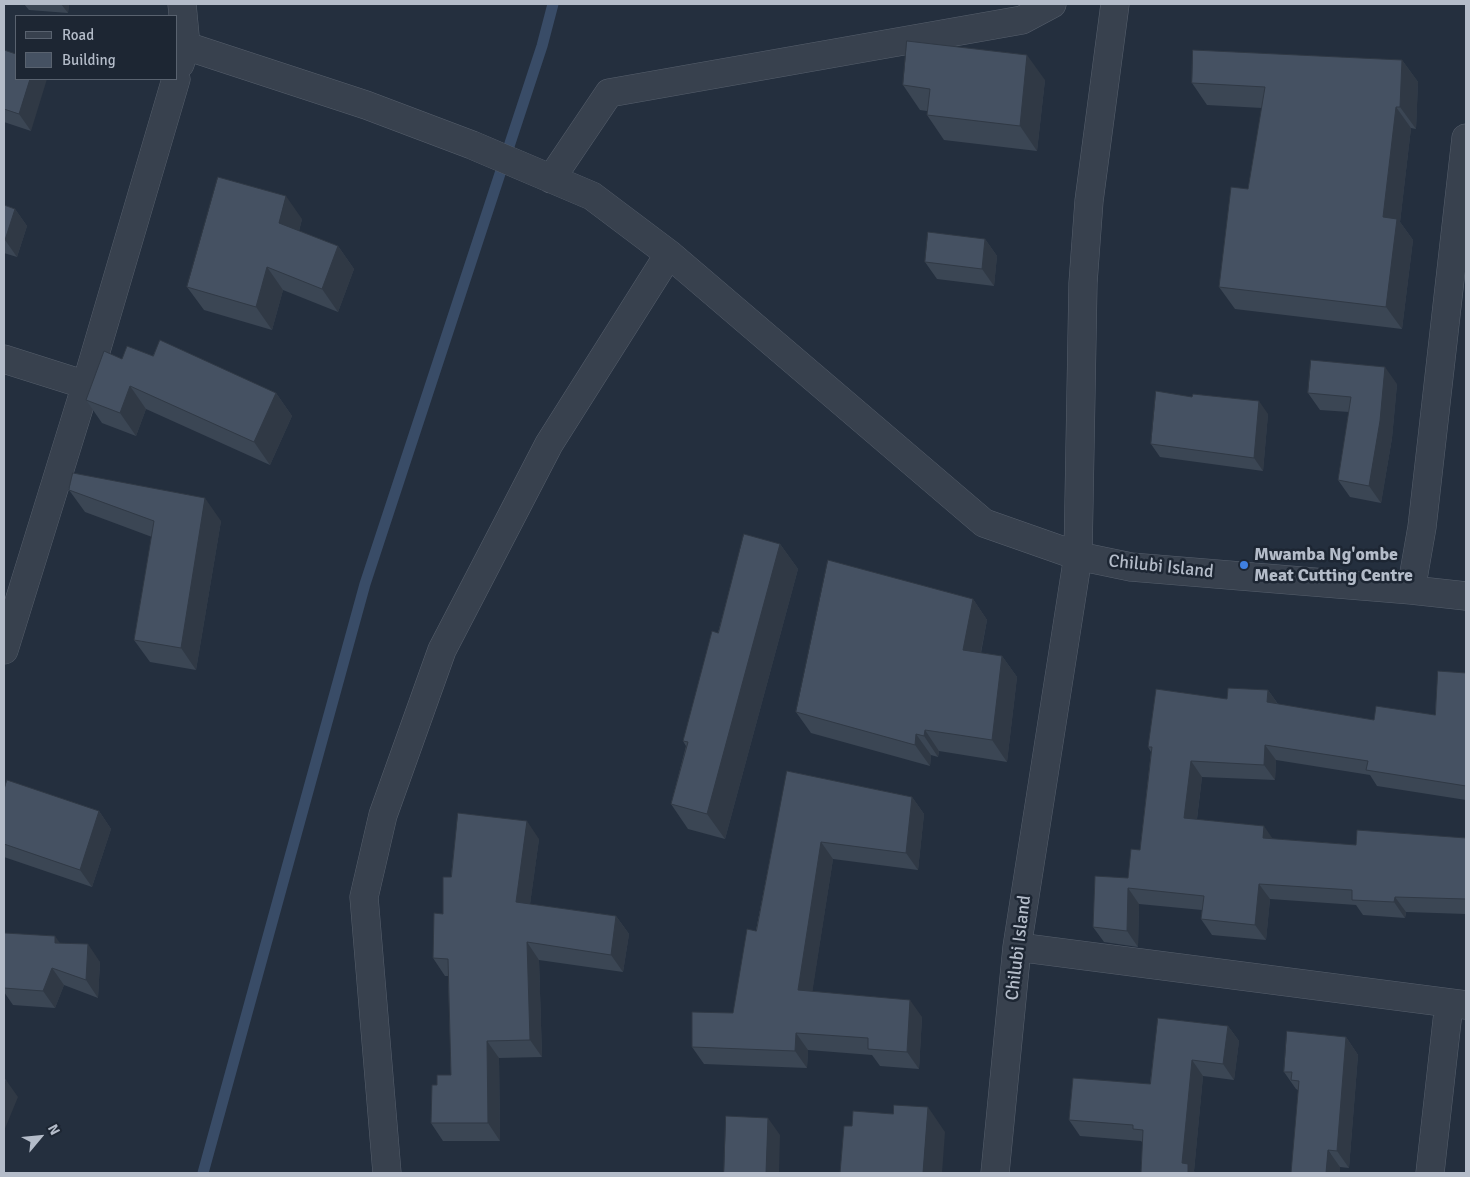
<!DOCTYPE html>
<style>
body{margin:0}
#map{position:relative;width:1470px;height:1177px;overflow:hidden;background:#242f3e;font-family:Signika,sans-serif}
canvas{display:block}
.frame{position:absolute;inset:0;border:5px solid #b4bcc9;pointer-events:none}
.legend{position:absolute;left:15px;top:15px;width:162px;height:65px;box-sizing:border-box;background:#1d2633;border:1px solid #59626f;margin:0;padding:6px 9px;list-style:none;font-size:15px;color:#b4bcc9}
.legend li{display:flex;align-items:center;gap:10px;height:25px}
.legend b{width:25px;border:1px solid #59626f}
.north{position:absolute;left:15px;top:1112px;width:50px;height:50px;-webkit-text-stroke:4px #1d2633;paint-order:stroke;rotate:62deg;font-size:14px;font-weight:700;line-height:20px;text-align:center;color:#b4bcc9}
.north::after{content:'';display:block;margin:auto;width:18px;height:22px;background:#b4bcc9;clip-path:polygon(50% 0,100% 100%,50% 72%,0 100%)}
</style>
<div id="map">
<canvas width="1470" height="1177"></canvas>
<div class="frame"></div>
<ul class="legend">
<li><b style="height:6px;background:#38414e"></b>Road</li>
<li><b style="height:14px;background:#455162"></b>Building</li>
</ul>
<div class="north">N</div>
</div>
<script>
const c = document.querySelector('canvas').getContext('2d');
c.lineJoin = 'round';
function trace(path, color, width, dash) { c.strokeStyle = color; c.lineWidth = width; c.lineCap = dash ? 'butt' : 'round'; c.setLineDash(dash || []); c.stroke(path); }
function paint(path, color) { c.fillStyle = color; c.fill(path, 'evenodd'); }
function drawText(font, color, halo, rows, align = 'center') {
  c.font = font + ' Signika,sans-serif'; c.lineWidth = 5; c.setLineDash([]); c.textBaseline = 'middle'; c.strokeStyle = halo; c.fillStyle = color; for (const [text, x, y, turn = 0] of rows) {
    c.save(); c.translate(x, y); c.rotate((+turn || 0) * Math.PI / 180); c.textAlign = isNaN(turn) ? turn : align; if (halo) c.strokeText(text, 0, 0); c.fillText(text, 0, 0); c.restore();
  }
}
trace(new Path2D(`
 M 203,1173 L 365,584 L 542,46 L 553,4`), '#394c67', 11);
const minor = new Path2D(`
 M 186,46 L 366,105 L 472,145 L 592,196 L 669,254 L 984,523 L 1078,556 L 1131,567 L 1411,590 L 1422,527 L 1466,138
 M 180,64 L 186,46 L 182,4
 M 551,179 L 609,93 L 1022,20 L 1052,4
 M 4,359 L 86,385
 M 1411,590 L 1466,596
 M 4,650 L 86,385 L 176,79
 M 1017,947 L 1466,1005
 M 387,1173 L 364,897 L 383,815 L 442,650 L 549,444 L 669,254
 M 995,1173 L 1017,947 L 1078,556 L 1083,283 L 1089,201 L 1115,4
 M 1430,1173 L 1449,1003`);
trace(minor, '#565f6c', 29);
trace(minor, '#38414e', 28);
paint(new Path2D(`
 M 24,4 L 69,4 L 68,13 L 29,10 Z
 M 4,50 L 31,131 L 4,122 Z
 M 1402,60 L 1418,82 L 1416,129 L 1411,128 L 1400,222 L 1413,240 L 1402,329 L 1235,309 L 1219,287 L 1248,189 L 1262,108 L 1207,105 L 1192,83 Z
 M 1045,80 L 1037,151 L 944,140 L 927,115 L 927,111 L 920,110 L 903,85 Z
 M 4,205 L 15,209 L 27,226 L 17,257 L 4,253 Z
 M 302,219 L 299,231 L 338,246 L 354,269 L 338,312 L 283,290 L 272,330 L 204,310 L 187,287 Z
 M 985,239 L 997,256 L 994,286 L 937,279 L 925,262 Z
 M 153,356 L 276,393 L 292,416 L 270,465 L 146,409 L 136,436 L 102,423 L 86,400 L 122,359 Z
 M 1397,384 L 1392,438 L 1381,503 L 1350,497 L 1338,480 L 1349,412 L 1320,410 L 1308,393 Z
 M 1192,397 L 1268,414 L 1263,471 L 1160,457 L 1151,444 Z
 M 69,490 L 221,521 L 196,670 L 150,662 L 134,640 L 152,537 L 85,512 Z
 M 780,544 L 798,569 L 725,839 L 688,829 L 671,804 L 686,746 L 683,741 L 718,633 Z
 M 973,599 L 987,620 L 981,653 L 1002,656 L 1017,677 L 1007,762 L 939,751 L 938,757 L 931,755 L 930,766 L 811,733 L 796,712 Z
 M 1466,673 L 1466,800 L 1377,786 L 1370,775 L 1276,760 L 1275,780 L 1202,777 L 1197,819 L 1273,839 L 1356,845 L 1466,838 L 1466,914 L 1406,912 L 1405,918 L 1363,915 L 1356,905 L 1270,899 L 1266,940 L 1212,935 L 1201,919 L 1202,910 L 1139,904 L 1138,947 L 1104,942 L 1093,927 L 1128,878 L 1140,850 L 1151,752 L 1148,747 L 1227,699 L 1268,690 L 1278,704 L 1374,720 L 1435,715 Z
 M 787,771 L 912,797 L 924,814 L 918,870 L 833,859 L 812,992 L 922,1017 L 919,1069 L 880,1066 L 872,1055 L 808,1050 L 807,1068 L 704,1064 L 692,1047 L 733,1013 L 756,931 Z
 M 4,790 L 99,811 L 111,829 L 92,887 L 4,857 Z
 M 539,839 L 530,904 L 616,916 L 629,934 L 623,972 L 539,960 L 542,1057 L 499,1058 L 500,1141 L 443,1141 L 431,1123 L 437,1085 L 451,1075 L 448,976 L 445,976 L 433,958 L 443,914 L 451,877 Z
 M 4,940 L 60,943 L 100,962 L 98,998 L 64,985 L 55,1008 L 13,1005 L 4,992 Z
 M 1228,1026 L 1239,1041 L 1234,1080 L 1203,1076 L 1194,1171 L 1195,1173 L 1141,1173 L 1143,1143 L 1141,1141 L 1080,1136 L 1069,1120 L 1150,1084 Z
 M 1346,1037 L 1358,1055 L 1349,1168 L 1340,1167 L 1340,1173 L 1298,1090 L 1296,1089 L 1284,1072 Z`), '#3b4654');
paint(new Path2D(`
 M 61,4 L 69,4 L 68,13 Z
 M 1027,55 L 1045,80 L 1037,151 L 1020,126 Z
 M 1402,60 L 1418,82 L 1416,129 L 1400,107 Z
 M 30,79 L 47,79 L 31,131 L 19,114 Z
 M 1396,107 L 1411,128 L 1400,222 L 1413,240 L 1402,329 L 1386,307 L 1383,217 Z
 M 286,196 L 302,219 L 295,246 L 279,223 Z
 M 15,209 L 27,226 L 17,257 L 5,240 Z
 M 985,239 L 997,256 L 994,286 L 982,269 Z
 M 338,246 L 354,269 L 338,312 L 322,289 Z
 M 267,267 L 283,290 L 272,330 L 256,307 Z
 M 1385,367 L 1397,384 L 1392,438 L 1381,503 L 1369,486 Z
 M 130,386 L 146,409 L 136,436 L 120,413 Z
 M 276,393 L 292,416 L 270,465 L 254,442 Z
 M 1259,401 L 1268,414 L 1263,471 L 1254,458 Z
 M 205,498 L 221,521 L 196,670 L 181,648 Z
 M 780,544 L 798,569 L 725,839 L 707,814 Z
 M 973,599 L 987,620 L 977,671 L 963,650 Z
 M 1002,656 L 1017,677 L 1007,762 L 992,740 Z
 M 1268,690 L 1279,706 L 1267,702 Z
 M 925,730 L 939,751 L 938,757 L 924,736 Z
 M 916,734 L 931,755 L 930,766 L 915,745 Z
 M 1265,745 L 1276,760 L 1275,780 L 1264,765 Z
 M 1191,761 L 1202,777 L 1195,834 L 1184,818 Z
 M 912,797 L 924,814 L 918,870 L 906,853 Z
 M 99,811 L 111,829 L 92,887 L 80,870 Z
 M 527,821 L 539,839 L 528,919 L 516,902 Z
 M 1264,826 L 1275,842 L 1263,838 Z
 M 821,842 L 833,859 L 810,1007 L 798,990 Z
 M 1259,884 L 1270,899 L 1266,940 L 1255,925 Z
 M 1128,888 L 1139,904 L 1138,947 L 1127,931 Z
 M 1395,897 L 1406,912 L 1405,918 L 1394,902 Z
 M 616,916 L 629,934 L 623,972 L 611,955 Z
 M 55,936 L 67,953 L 55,943 Z
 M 527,942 L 539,960 L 542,1057 L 530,1040 Z
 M 88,944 L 100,962 L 98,998 L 86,980 Z
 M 52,968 L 64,985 L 55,1008 L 43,991 Z
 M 910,1000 L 922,1017 L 919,1069 L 907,1052 Z
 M 1228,1026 L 1239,1041 L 1234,1080 L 1223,1064 Z
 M 796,1033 L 808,1050 L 807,1068 L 795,1051 Z
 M 1346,1037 L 1358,1055 L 1349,1168 L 1337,1151 Z
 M 487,1041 L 499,1058 L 500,1141 L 488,1123 Z
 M 1192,1060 L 1203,1076 L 1194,1171 L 1195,1173 L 1188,1173 L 1182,1163 Z
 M 6,1080 L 18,1097 L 4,1131 L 4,1087 Z
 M 928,1107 L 945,1132 L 942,1173 L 923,1173 Z
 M 768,1118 L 780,1135 L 779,1173 L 766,1173 Z
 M 1328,1150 L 1340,1167 L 1340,1173 L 1326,1173 Z`), '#303945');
const building = new Path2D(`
 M 907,41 L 1027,55 L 1020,126 L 927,115 L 930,89 L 903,85 Z
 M 4,50 L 16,54 L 16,79 L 30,79 L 19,114 L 4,109 Z
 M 1193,50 L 1402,60 L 1400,107 L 1396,107 L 1383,217 L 1397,219 L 1386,307 L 1219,287 L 1231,187 L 1248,189 L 1265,87 L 1192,83 Z
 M 218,177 L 286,196 L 279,223 L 338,246 L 322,289 L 267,267 L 256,307 L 187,287 Z
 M 4,205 L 15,209 L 5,240 L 4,240 Z
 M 928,232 L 985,239 L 982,269 L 925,262 Z
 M 160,340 L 276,393 L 254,442 L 130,386 L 120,413 L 86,400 L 104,351 L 122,359 L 127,346 L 153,356 Z
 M 1311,360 L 1385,367 L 1380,421 L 1369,486 L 1338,480 L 1351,397 L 1308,393 Z
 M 1156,391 L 1192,397 L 1193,394 L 1259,401 L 1254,458 L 1151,444 Z
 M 73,473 L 205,498 L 181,648 L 134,640 L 154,521 L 69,490 Z
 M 744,534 L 780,544 L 707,814 L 671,804 L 688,742 L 683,741 L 712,631 L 718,633 Z
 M 828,560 L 973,599 L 963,650 L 1002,656 L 992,740 L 925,730 L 924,736 L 916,734 L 915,745 L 796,712 Z
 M 1438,671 L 1466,673 L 1466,786 L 1366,770 L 1368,761 L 1265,745 L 1264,765 L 1191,761 L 1184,818 L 1264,826 L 1263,838 L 1356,845 L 1357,830 L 1466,838 L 1466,899 L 1395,897 L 1394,902 L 1352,900 L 1352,890 L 1259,884 L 1255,925 L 1201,919 L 1204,896 L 1128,888 L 1127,931 L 1093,927 L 1095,876 L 1128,878 L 1131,849 L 1140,850 L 1152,747 L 1148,747 L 1156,689 L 1227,699 L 1228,688 L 1268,690 L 1267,702 L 1374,720 L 1376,706 L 1435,715 Z
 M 787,771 L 912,797 L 906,853 L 821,842 L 798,990 L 910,1000 L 907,1052 L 868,1049 L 868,1038 L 796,1033 L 795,1051 L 692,1047 L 692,1012 L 733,1013 L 747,929 L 756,931 Z
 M 7,780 L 99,811 L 80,870 L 4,844 L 4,790 Z
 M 458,813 L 527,821 L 516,902 L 616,916 L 611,955 L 527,942 L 530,1040 L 487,1041 L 488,1123 L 431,1123 L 432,1085 L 437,1085 L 437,1075 L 451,1075 L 448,959 L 433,958 L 434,913 L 443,914 L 443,877 L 451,877 Z
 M 5,933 L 55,936 L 55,943 L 88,944 L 86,980 L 52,968 L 43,991 L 4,988 L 4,940 Z
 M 1158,1018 L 1228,1026 L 1223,1064 L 1192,1060 L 1182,1163 L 1188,1164 L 1188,1173 L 1141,1173 L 1143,1130 L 1133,1129 L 1133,1125 L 1069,1120 L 1073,1078 L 1150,1084 Z
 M 1287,1031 L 1346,1037 L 1337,1151 L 1328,1150 L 1326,1173 L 1291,1173 L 1299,1081 L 1291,1080 L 1292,1072 L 1284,1072 Z
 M 4,1079 L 6,1080 L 4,1087 Z
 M 894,1105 L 928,1107 L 923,1173 L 840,1173 L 844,1126 L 852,1126 L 853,1111 L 893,1114 Z
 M 726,1116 L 768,1118 L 766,1173 L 724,1173 Z`);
paint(building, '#455162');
trace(building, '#303945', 1);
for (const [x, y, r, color] of [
 [1244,565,5,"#3f7fe0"]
]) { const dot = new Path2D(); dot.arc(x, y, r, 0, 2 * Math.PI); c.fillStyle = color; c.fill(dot); trace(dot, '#1d2633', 2); }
drawText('bold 18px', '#b4bcc9', '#1d2633', [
 ["Mwamba Ng'ombe",1254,555],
 ["Meat Cutting Centre",1254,576]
], 'left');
drawText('18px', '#b4bcc9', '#1d2633', [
 ["Chilubi Island",1161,567,6],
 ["Chilubi Island",1019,948,-83]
]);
</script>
